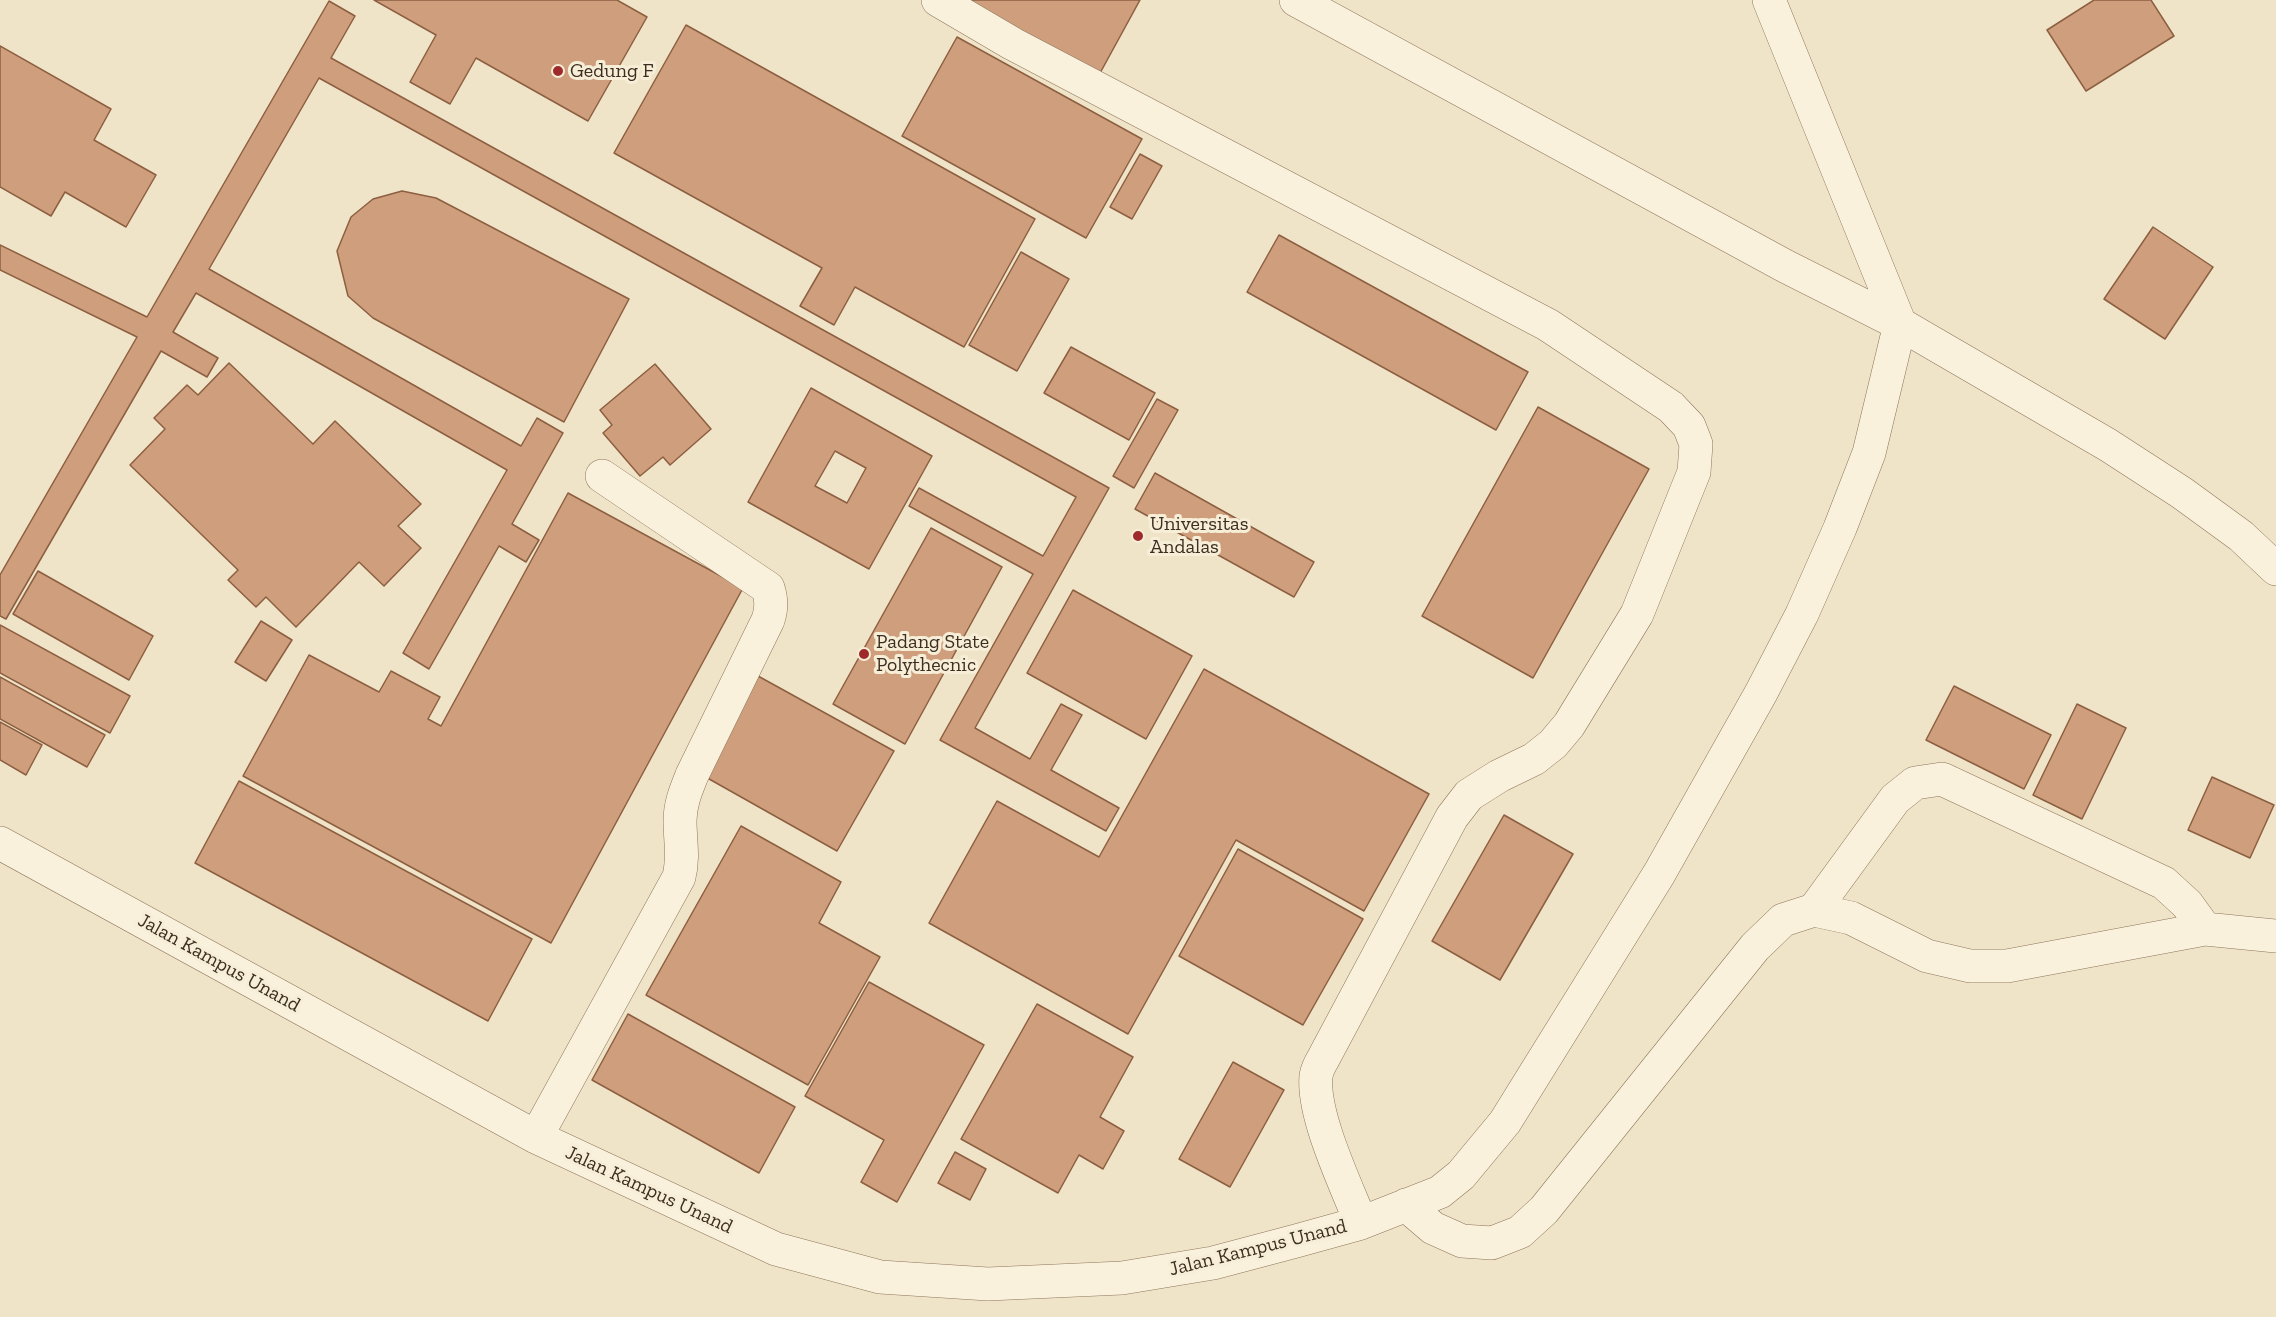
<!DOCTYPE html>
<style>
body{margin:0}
canvas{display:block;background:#f0e4c8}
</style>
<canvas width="2276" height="1317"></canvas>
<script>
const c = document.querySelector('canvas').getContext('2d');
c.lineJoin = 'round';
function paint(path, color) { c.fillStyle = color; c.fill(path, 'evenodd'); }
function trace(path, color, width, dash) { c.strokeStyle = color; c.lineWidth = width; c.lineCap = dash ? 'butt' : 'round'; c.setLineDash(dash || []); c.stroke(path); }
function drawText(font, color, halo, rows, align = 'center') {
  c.font = font + ' "Zilla Slab",serif'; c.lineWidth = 6; c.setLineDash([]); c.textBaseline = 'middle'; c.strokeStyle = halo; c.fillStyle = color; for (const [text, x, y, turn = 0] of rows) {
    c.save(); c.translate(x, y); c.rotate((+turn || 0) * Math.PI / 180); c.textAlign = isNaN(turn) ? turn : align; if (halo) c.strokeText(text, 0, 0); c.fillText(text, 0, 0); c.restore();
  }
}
const building = new Path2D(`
 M 374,0 L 617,0 L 647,17 L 588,121 L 476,58 L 450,104 L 410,82 L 436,35 Z
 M 963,0 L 1140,0 L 1099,75 Z
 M 2094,0 L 2151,0 L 2174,36 L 2086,91 L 2047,30 Z
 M 329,1 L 355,16 L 331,58 L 1109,488 L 975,728 L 1030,759 L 1061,704 L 1082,715 L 1051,770 L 1119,808 L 1106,831 L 940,740 L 1033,574 L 909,506 L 919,488 L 1043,556 L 1076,497 L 319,78 L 209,269 L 521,446 L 537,418 L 563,433 L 512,524 L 539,540 L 526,562 L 499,546 L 429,669 L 403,653 L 507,470 L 196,293 L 173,332 L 218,358 L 207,377 L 161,351 L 6,619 L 0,616 L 0,575 L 137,337 L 0,270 L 0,245 L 147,317 Z
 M 686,25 L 1035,219 L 964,347 L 855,287 L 834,325 L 800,306 L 822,268 L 614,153 Z
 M 957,37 L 1142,139 L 1086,238 L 902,136 Z
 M 0,46 L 111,109 L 94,140 L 156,175 L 126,227 L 65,192 L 51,216 L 0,187 Z
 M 1140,154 L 1162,166 L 1132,219 L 1110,207 Z
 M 402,191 L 436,198 L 629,299 L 564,422 L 373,318 L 348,296 L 337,251 L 351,217 L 373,199 Z
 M 2153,227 L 2213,267 L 2165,339 L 2104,299 Z
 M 1279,235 L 1528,372 L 1496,430 L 1247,292 Z
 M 1021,252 L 1069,279 L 1017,371 L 969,345 Z
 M 1071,347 L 1155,393 L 1129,440 L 1044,393 Z
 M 229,363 L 313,444 L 335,421 L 421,504 L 398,526 L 421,548 L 384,586 L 359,562 L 296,627 L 266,597 L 256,607 L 228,580 L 238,570 L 130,465 L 165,429 L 154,418 L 187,385 L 198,395 Z
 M 655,364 L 711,429 L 670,465 L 663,457 L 640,476 L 603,433 L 612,425 L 600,410 Z
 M 811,388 L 932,456 L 869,569 L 748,502 ZM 835,451 L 866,468 L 847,503 L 815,486 Z
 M 1157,399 L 1178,410 L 1134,488 L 1113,476 Z
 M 1538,407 L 1649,469 L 1533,678 L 1422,616 Z
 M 1155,473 L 1314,562 L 1294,597 L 1135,509 Z
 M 568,493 L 743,588 L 551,943 L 243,776 L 309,655 L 379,692 L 391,671 L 440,697 L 428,719 L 441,726 Z
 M 931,528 L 1002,567 L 905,744 L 833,704 Z
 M 38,571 L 153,636 L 129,680 L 13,614 Z
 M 1073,590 L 1192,656 L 1146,739 L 1027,673 Z
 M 261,621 L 292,640 L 266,681 L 235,662 Z
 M 0,625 L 130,696 L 110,733 L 0,673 Z
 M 1204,669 L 1429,794 L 1364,911 L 1236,840 L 1128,1034 L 929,923 L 997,801 L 1099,857 Z
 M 758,676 L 894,751 L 837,851 L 702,775 Z
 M 0,677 L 105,735 L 87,767 L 0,719 Z
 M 1954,686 L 2051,735 L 2024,789 L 1926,740 Z
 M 2077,704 L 2126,728 L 2082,819 L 2033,795 Z
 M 0,722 L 42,745 L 26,775 L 0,760 Z
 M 2212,777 L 2274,805 L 2250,858 L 2188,830 Z
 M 239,781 L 532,939 L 488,1021 L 195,863 Z
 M 1504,815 L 1573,854 L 1500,980 L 1432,941 Z
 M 741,826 L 841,882 L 819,923 L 880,957 L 808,1085 L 646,995 Z
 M 1238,849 L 1363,919 L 1303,1025 L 1179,956 Z
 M 869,982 L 984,1045 L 897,1202 L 861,1182 L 884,1140 L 805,1096 Z
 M 1037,1004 L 1133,1057 L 1100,1117 L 1124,1131 L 1103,1169 L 1079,1155 L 1058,1193 L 961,1139 Z
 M 628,1014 L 795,1107 L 759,1173 L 592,1080 Z
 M 1233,1062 L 1284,1090 L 1230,1187 L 1179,1159 Z
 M 955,1152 L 986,1169 L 970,1200 L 938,1183 Z`);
paint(building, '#cf9f7d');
trace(building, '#8d5f41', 1.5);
const minor = new Path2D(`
 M 938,0 L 1013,44 L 1548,325 L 1671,407 L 1689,426 L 1696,444 L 1694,472 L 1637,614 L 1569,725 L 1553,744 L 1534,759 L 1499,776 L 1469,795 L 1452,817 L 1323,1059 C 1320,1064 1317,1070 1316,1076 C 1312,1115 1346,1185 1361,1223
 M 1296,0 L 1785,266 L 1900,324 L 2108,445 L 2182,493 L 2241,536 L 2276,569
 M 0,843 L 536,1137 L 776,1249 L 880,1277 L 988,1284 L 1122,1278 L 1213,1263 L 1296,1241 L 1361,1223 L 1440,1192 L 1461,1175 L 1505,1122 L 1659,874 L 1761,693 L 1802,614 L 1840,528 L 1869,453 L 1900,324 L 1769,0
 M 1814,910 L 1895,799 L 1915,783 L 1942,779 L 2164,883 L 2187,904 L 2205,929
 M 536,1137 L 679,877 C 684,857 680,840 680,821 C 680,804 686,790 692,775 L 768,620 C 772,609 772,600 768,588 L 602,476
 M 1406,1205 L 1433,1228 L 1462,1241 L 1492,1243 L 1520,1232 L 1544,1210 L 1755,947 L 1783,920 L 1814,910 L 1851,918 L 1927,956 L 1970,966 L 2007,966 L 2205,929 L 2276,936`);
trace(minor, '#8d765c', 34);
trace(minor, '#faf1dc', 33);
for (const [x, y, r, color] of [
 [558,71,6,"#9e2a2b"],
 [1138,536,6,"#9e2a2b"],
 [864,654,6,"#9e2a2b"]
]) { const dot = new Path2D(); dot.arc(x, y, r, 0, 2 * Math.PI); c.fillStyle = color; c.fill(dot); trace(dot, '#f7eed8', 2); }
drawText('20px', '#3d2e20', '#f7eed8', [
 ["Gedung F",570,71],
 ["Universitas",1150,524],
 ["Andalas",1150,547],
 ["Padang State",876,642],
 ["Polythecnic",876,665]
], 'left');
drawText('20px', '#3d2e20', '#f7eed8', [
 ["Jalan Kampus Unand",219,963,29],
 ["Jalan Kampus Unand",649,1190,25],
 ["Jalan Kampus Unand",1258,1248,-14]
]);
</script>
